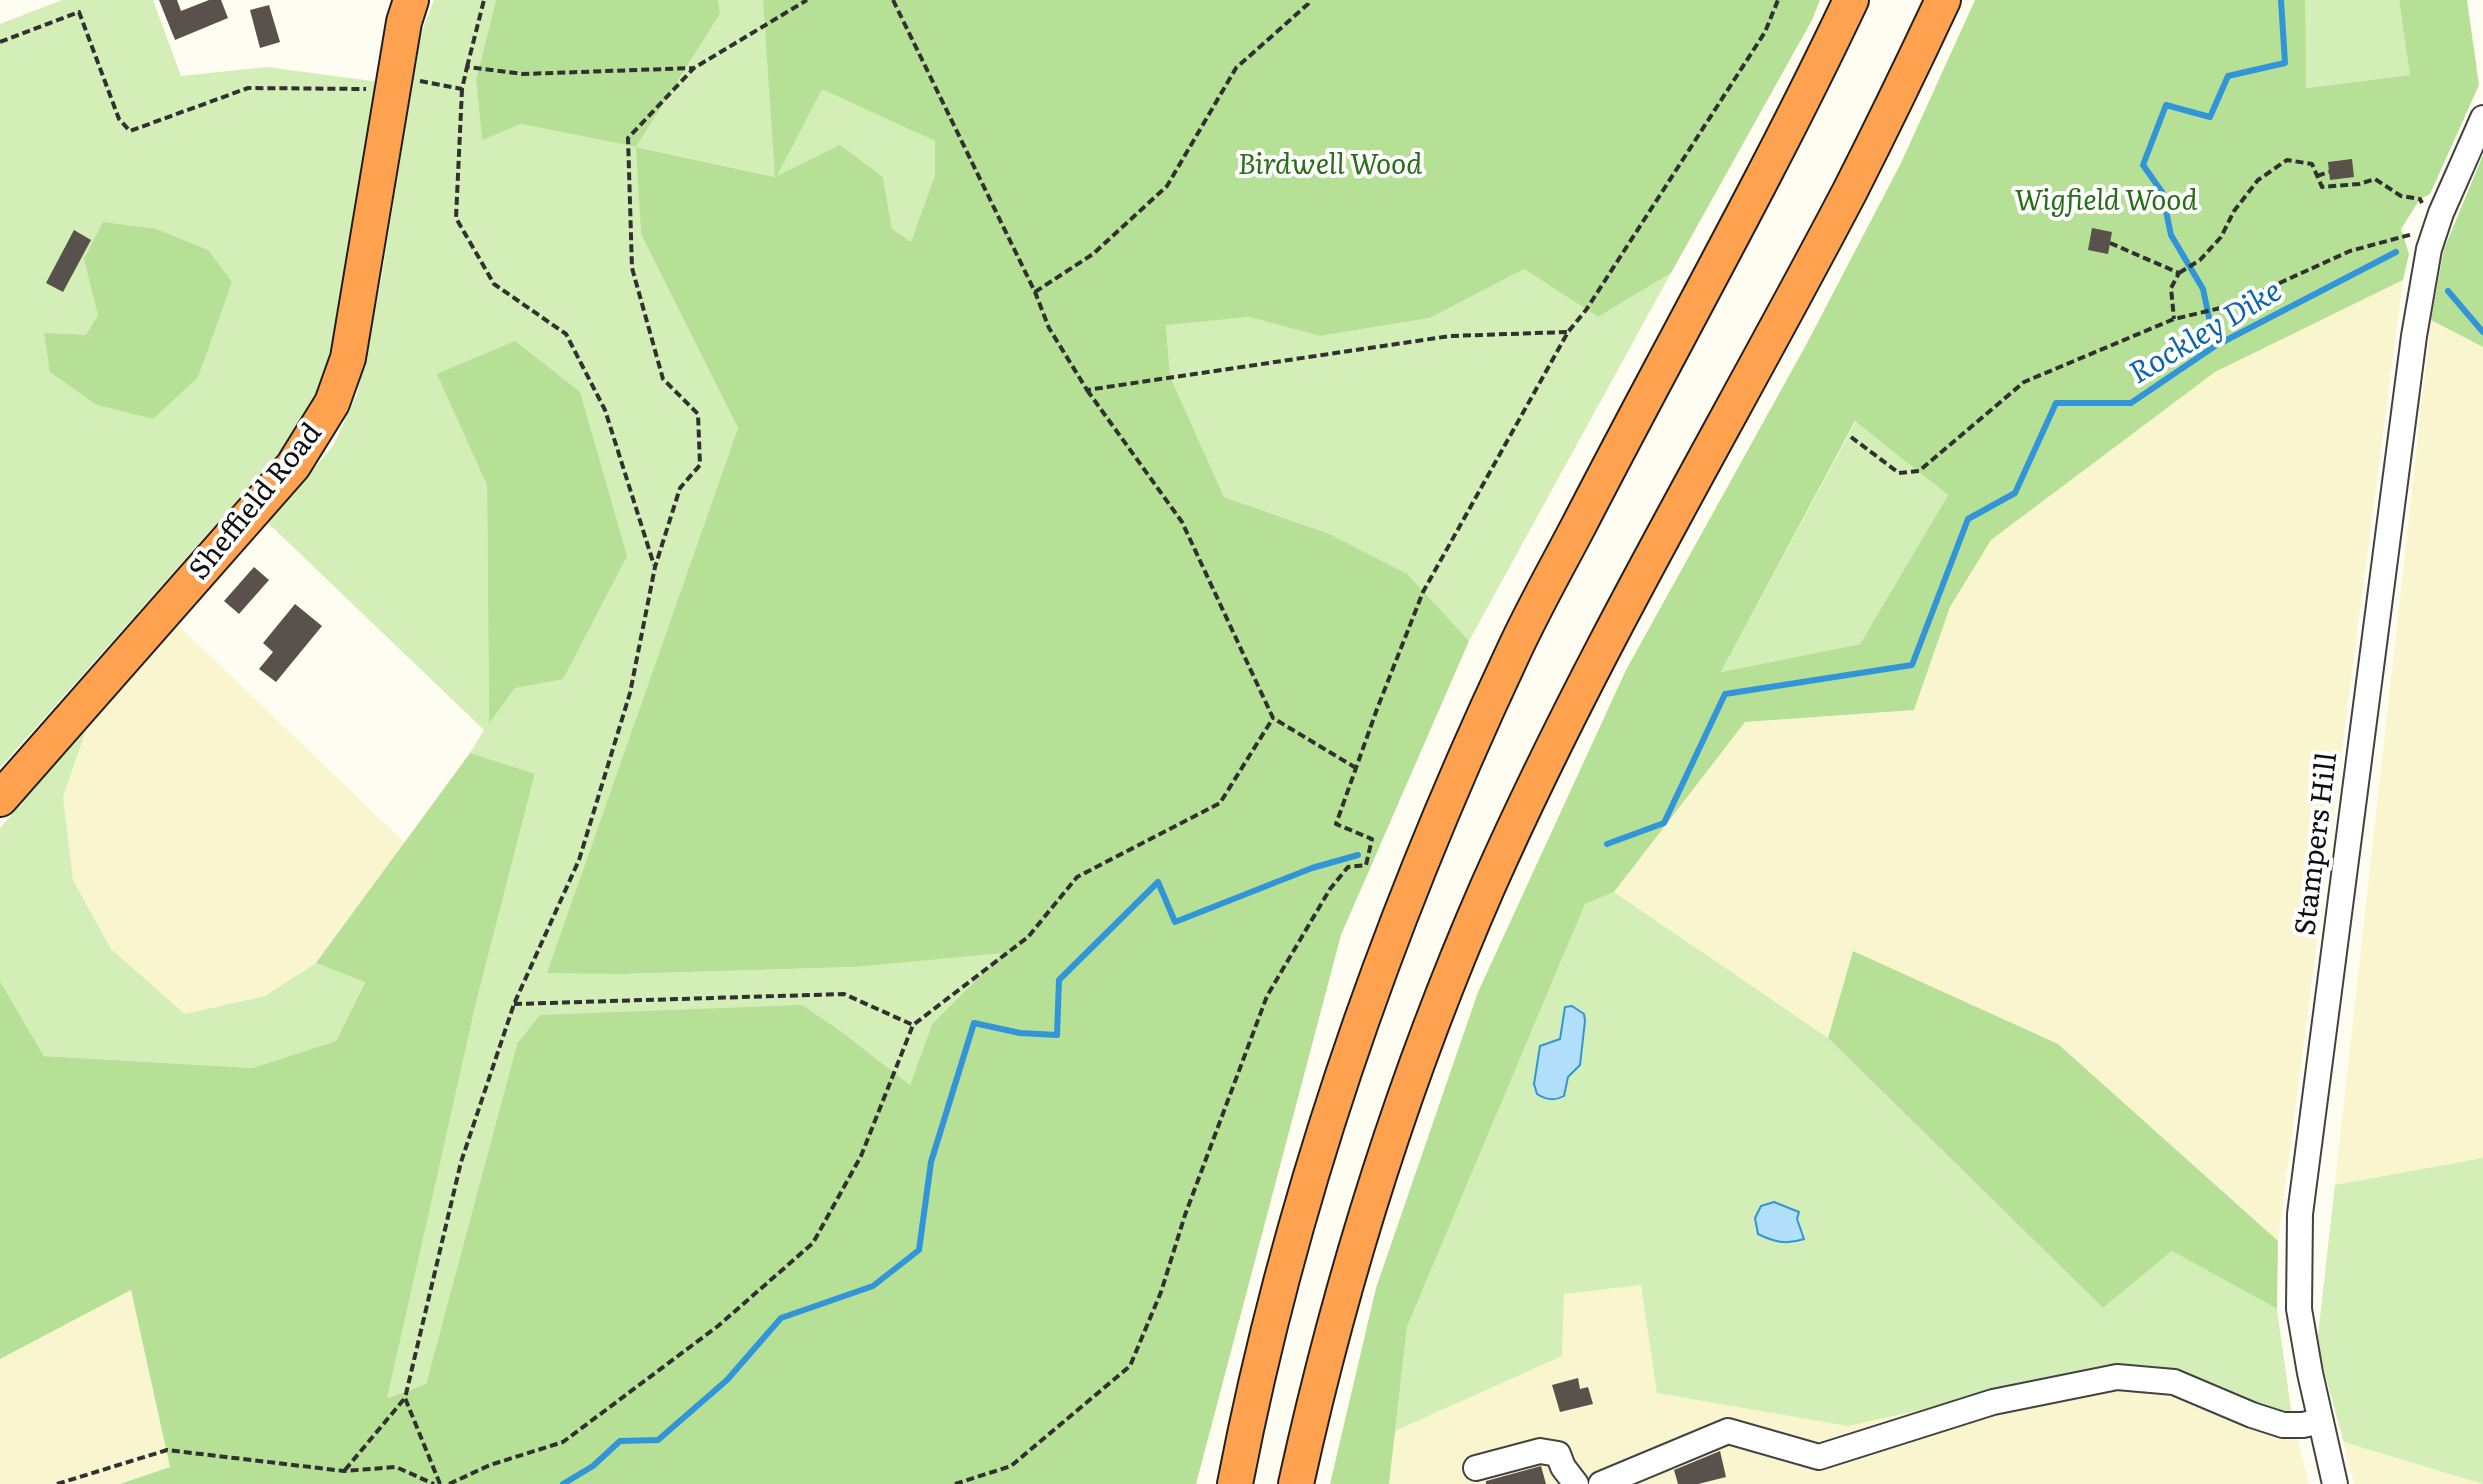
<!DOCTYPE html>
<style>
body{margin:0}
canvas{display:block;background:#fffdf2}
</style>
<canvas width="2483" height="1484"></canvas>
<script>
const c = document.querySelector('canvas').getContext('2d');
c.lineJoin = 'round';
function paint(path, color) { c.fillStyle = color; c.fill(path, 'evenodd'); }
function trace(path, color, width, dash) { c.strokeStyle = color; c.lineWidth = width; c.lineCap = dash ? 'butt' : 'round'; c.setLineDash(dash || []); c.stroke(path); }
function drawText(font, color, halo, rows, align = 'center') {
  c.font = font + ' Literata,serif'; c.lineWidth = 8; c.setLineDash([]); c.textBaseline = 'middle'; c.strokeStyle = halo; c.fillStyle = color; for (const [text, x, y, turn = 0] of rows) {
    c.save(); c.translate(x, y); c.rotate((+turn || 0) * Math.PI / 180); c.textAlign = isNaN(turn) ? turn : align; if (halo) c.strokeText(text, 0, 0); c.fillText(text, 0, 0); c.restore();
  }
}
paint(new Path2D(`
 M 2403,280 L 2278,1241 L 2058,1044 L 1853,952 L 1828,1038 L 1614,892 L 1745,722 L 1914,710 L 1950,607 L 1991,540 L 2215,372 Z
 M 2431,320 L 2483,347 L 2483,1484 L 2354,1484 L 2317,1345 Z
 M 177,624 L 405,843 L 316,963 L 265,996 L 185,1014 L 111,949 L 73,880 L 63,797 L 88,725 Z
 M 1642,1285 L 2009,1390 L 2116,1370 L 2292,1417 L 2309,1484 L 1389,1484 L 1395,1431 L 1562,1356 L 1564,1294 Z
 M 131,1290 L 170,1467 L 120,1484 L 0,1484 L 0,1359 Z`), '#f8f5cf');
paint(new Path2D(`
 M 62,0 L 153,0 L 181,76 L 267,67 L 380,82 L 335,349 L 312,412 L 272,461 L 0,768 L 0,24 Z
 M 434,0 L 496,0 L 476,80 L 482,139 L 521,124 L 636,147 L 720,14 L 718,0 L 763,0 L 776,175 L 822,88 L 935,141 L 935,175 L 911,243 L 892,229 L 883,177 L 776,177 L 637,147 L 641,234 L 738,428 L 548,972 L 623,974 L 855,967 L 1004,952 L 932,1024 L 910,1085 L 843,1033 L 517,1044 L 426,1384 L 386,1398 L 476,1003 L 535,775 L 470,753 L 484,730 L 268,523 L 333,446 L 357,394 L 380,287 L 413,80 L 422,31 ZM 487,485 L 515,688 L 490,723 L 489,722 Z
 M 2305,0 L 2399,0 L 2411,75 L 2305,88 Z
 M 1524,269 L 1598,317 L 1671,273 L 1469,641 L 1435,606 L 1327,533 L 1224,497 L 1170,376 L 1166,324 L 1249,317 L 1320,336 L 1430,318 Z
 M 1856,421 L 1948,495 L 1860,644 L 1721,672 Z
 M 88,725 L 63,797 L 73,880 L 111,949 L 185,1014 L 265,996 L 316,963 L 365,981 L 336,1041 L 254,1068 L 44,1056 L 0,981 L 0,828 Z
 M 1614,892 L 1828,1038 L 2103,1308 L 2172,1251 L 2277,1309 L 2292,1417 L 2186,1380 L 2009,1390 L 1848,1426 L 1657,1393 L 1641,1285 L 1564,1294 L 1562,1356 L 1395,1431 L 1407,1327 L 1585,904 Z
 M 2483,1158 L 2483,1484 L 2344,1442 L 2317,1345 L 2335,1185 Z`), '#d3eeb7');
paint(new Path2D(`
 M 496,0 L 718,0 L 720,14 L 636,147 L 775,177 L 763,0 L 1820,0 L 1812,20 L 1671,273 L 1598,317 L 1524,269 L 1430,318 L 1320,336 L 1249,317 L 1166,325 L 1170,376 L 1224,497 L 1327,533 L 1407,574 L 1469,641 L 1341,935 L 1196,1484 L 120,1484 L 170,1467 L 131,1290 L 0,1359 L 0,981 L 44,1056 L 253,1068 L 336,1041 L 365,982 L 316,963 L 470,753 L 535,774 L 476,1003 L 387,1398 L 426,1384 L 517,1044 L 540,1015 L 802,1005 L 843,1033 L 910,1085 L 932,1024 L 1003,953 L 855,967 L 623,974 L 547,973 L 738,428 L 641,234 L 636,147 L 521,124 L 482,140 L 476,80 ZM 822,89 L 935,141 L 935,175 L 911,242 L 892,229 L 883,177 L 840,145 L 777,176 Z
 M 1975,0 L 2305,0 L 2306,88 L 2410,75 L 2399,0 L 2467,0 L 2479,85 L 2430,194 L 2420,199 L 2401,229 L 2409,254 L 2403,280 L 2215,372 L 1991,540 L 1950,607 L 1914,710 L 1745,722 L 1614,892 L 1585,904 L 1407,1327 L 1389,1484 L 1330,1484 L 1376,1288 L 1478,992 L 1626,670 L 1806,345 L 1901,163 ZM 1855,421 L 1948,495 L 1860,644 L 1721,672 Z
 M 2483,155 L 2483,347 L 2431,320 L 2444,249 Z
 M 103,222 L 156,229 L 208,250 L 232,282 L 198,377 L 153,419 L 97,405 L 50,372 L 44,333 L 86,335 L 98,315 L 84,259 Z
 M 515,341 L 580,392 L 627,556 L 563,679 L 515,688 L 489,724 L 487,485 L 437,374 Z
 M 1853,951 L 2058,1044 L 2278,1241 L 2277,1309 L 2172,1251 L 2103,1308 L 1828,1038 Z`), '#b6e095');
const water = new Path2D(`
 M 1572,1006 L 1584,1014 L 1585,1021 L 1580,1065 L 1568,1077 L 1564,1096 C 1555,1101 1546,1100 1537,1094 L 1534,1084 L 1540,1046 L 1560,1039 L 1565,1007 Z
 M 1774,1202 L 1799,1212 L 1797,1219 L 1804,1239 C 1786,1245 1774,1242 1758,1234 L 1755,1218 L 1761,1206 Z`);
paint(water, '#b2dffb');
trace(water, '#3294d9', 2);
trace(new Path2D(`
 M 2448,291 L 2483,332
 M 2215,346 L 2203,289 L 2171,235 L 2162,192 L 2143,165 L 2166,105 L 2210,117 L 2228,76 L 2285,63 L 2281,0
 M 1607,844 L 1664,823 L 1725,694 L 1912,665 L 1968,519 L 2015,493 L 2056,403 L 2131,403 L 2215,346 L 2396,252
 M 563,1484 L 593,1466 L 620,1441 L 658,1440 L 727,1380 L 781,1318 L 873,1286 L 919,1250 L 931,1162 L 974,1023 L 1020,1033 L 1057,1035 L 1059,980 L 1158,882 L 1175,922 L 1312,868 L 1358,855`), '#3294d9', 6);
paint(new Path2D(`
 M 159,0 L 177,0 L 181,11 L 209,0 L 221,0 L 228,18 L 175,40 Z
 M 269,5 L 280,42 L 260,48 L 250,10 Z
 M 2352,159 L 2354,177 L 2330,180 L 2328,162 Z
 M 2092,228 L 2112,232 L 2108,254 L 2088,250 Z
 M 74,230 L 91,240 L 63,292 L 46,283 Z
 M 254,567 L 269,580 L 239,614 L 224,601 Z
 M 295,604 L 322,626 L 276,682 L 259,669 L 273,652 L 263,643 Z
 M 1578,1378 L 1580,1389 L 1588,1387 L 1593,1404 L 1560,1412 L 1552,1385 Z
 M 1720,1451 L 1726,1477 L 1698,1484 L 1678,1484 L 1674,1470 Z
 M 1541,1466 L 1546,1484 L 1486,1484 L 1486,1481 Z`), '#59514b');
const minor = new Path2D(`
 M 1476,1468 L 1540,1451 L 1558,1454 L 1563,1467 L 1576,1484
 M 1601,1484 L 1728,1431 L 1819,1457 L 1993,1402 L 2117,1377 L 2174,1382 L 2252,1415 L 2283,1425 L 2303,1425 L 2321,1421
 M 2335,1484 L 2310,1373 L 2299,1309 L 2300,1214 L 2414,336 L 2429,249 L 2441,213 L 2483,118`);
const highway = new Path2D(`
 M 0,799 L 293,466 L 332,403 L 348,358 L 404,22 L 411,0
 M 1235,1484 C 1290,1198 1388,919 1512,655 C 1532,611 1556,569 1579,525 C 1669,350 1767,178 1851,0
 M 1296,1484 C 1341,1279 1404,1078 1488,886 C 1594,647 1729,422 1850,191 C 1882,128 1913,64 1943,0`);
trace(minor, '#424242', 28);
trace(highway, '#202020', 38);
trace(new Path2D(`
 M 893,0 L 1035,292 L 1049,328 L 1087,390 L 1450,336 L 1568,332
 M 0,42 L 79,12 L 119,119 L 130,131 L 248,88 L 366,89
 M 467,67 L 484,0
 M 420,81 L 462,89 L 467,67 L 523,74 L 694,68
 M 462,89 L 456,218 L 494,284 L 566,334 L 605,410 L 654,565
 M 2317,176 L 2329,172
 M 2110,243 L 2179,273 L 2171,288 L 2174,319
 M 2179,273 L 2200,260 L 2221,237 L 2234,211 L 2258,180 L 2287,160 L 2312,164 L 2322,187 L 2359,184 L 2375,179 L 2401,196 L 2420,199 L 2422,203
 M 1035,292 L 1093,254 L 1167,186 L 1236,68 L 1308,4 L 1309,0
 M 1087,390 L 1182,522 L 1273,718 L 1356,768
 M 1851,437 L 1899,473 L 1919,471 L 2024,382 L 2174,319 L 2229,306 L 2350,251 L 2413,234
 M 514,1004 L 844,994 L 913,1025
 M 345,1470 L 405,1398
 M 57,1484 L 167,1450 L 344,1471 L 396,1467 L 434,1484
 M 440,1484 L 405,1398 L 461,1162 L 514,1004 L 579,860 L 630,693 L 655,567 L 680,488 L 700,465 L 698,414 L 663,379 L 632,268 L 628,138 L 694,68 L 807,0
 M 449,1484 L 490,1465 L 563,1442 L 718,1326 L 813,1243 L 861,1156 L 913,1025 L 1028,937 L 1077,877 L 1220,803 L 1273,718
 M 955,1484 L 1011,1466 L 1130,1366 L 1161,1292 L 1185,1215 L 1267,996 L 1330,889 L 1348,867 L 1366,865 L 1372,839 L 1336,824 L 1377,709 L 1423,592 L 1568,332 L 1586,310 L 1765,32 L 1778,0`), '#313131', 4, [8, 4]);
trace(minor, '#fff', 24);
trace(highway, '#ffa250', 34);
drawText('italic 28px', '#2a6e19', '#fff', [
 ["Birdwell Wood",1330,166],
 ["Wigfield Wood",2106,202]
]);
drawText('28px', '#0f0f0f', '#fff', [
 ["Sheffield Road",256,502,-51],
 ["Stampers Hill",2317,844,-83]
]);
drawText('italic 30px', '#0c65ae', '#fff', [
 ["Rockley Dike",2206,333,-31]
]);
</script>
